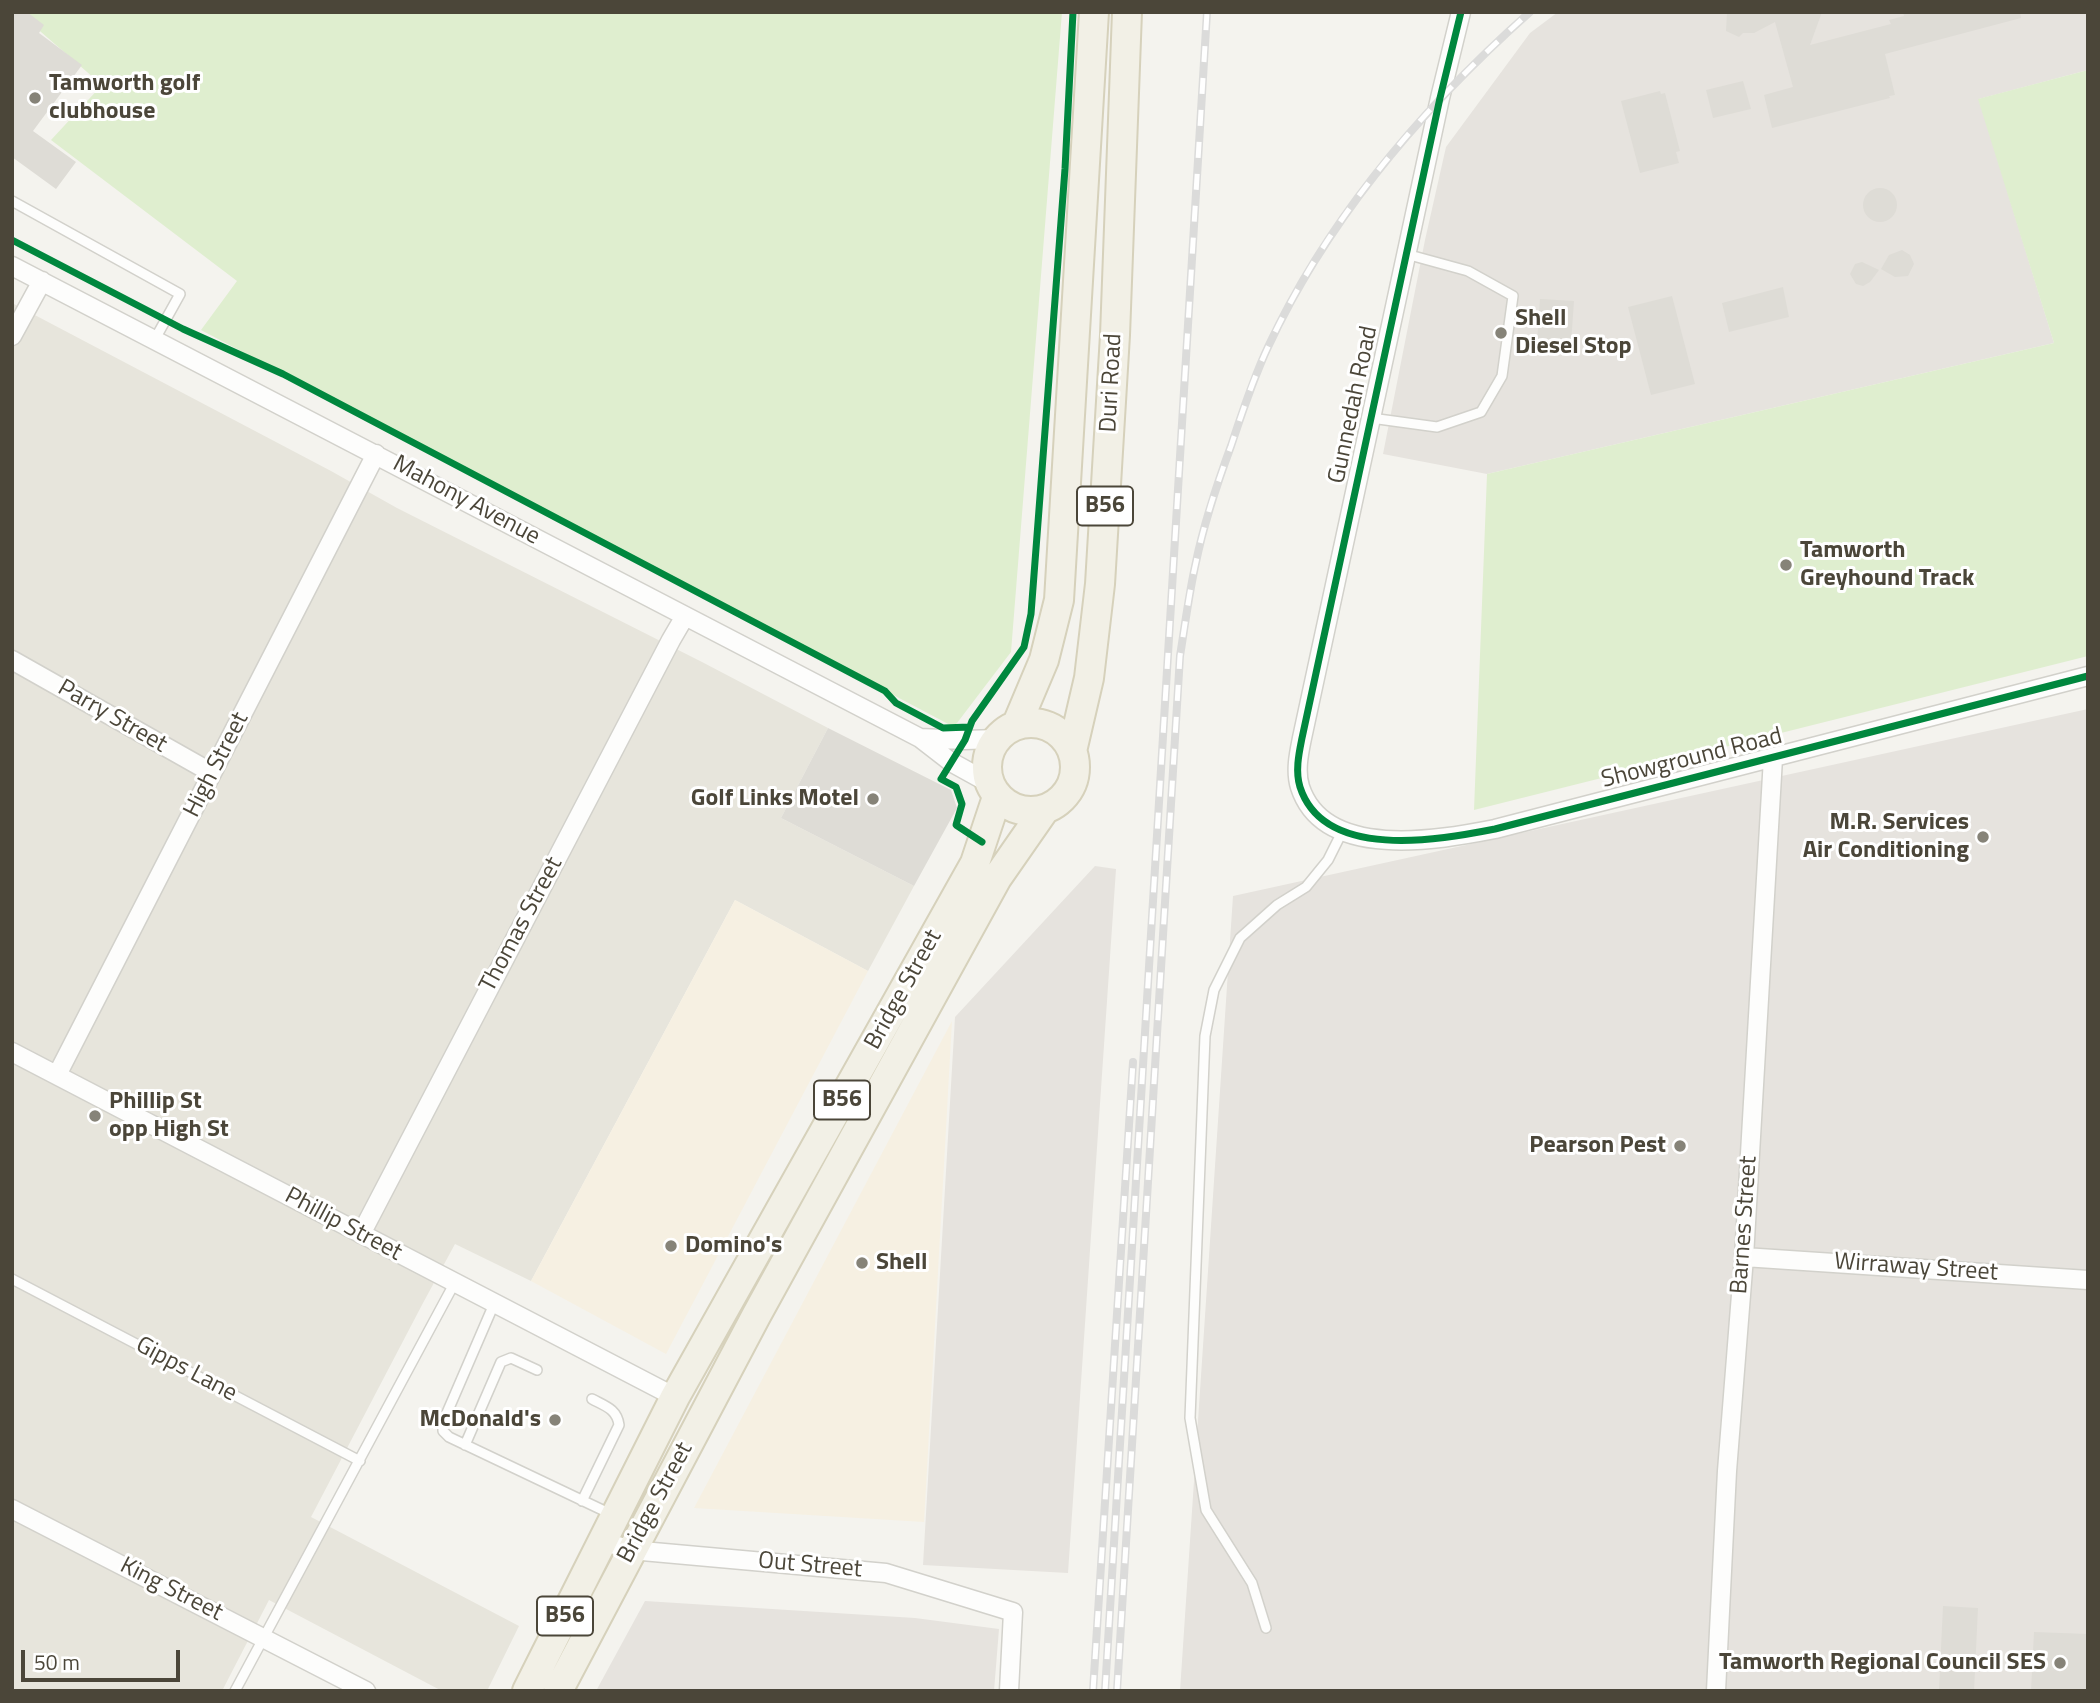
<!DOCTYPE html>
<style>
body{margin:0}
#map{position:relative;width:2100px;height:1703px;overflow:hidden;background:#f4f3ee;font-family:"Titillium Web",sans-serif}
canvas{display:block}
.frame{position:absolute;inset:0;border:14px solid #4b4639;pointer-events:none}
.scale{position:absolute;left:21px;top:1650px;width:159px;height:32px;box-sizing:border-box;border:4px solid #4b4639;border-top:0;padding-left:9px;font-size:21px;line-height:24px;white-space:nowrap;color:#4b4639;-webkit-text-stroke:5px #fff;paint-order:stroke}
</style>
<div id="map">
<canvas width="2100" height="1703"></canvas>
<div class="frame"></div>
<div class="scale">50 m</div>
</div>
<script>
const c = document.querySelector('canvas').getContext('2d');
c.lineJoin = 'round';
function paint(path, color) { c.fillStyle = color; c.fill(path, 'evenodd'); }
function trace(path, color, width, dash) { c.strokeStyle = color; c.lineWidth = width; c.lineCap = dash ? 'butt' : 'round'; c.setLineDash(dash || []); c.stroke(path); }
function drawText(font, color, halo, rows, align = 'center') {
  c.font = font + ' "Titillium Web",sans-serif'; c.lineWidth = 6; c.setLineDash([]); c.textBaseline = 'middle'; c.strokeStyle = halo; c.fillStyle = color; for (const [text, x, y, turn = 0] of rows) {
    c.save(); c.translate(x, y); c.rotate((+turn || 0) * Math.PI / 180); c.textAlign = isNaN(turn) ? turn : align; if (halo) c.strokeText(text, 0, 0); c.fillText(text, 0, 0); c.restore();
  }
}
paint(new Path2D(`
 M 12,303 L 331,471 L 397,508 L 702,662 L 828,728 L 781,818 L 914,886 L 868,971 L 735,900 L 531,1281 L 455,1244 L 423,1303 L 311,1517 L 519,1626 L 487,1691 L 442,1691 L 269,1600 L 222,1691 L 12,1691 Z`), '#e7e5dc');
paint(new Path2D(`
 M 735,900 L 868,971 L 666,1354 L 531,1281 Z
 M 952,1021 L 924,1522 L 694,1508 Z`), '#f6f0e2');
paint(new Path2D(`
 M 1558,12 L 2088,12 L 2088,70 L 1979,99 L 2054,343 L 1487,474 L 1383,454 L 1425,240 L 1446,147 L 1530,33 Z
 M 2088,709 L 2088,1691 L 1180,1691 L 1233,896 Z
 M 1095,866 L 1116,869 L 1068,1573 L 923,1565 L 955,1017 Z
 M 645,1601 L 915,1618 L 999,1629 L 994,1691 L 596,1691 Z`), '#e6e3de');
paint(new Path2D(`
 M 18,12 L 1062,12 L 1011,652 L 954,727 L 201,330 L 237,281 L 51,140 L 102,85 Z
 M 2088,70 L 2088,656 L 1474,810 L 1487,474 L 2054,343 L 1978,99 Z`), '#dfeecf');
paint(new Path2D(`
 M 12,12 L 27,12 L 44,25 L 39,33 L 82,65 L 33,131 L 76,162 L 56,189 L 12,157 Z
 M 1727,12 L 1822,12 L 1810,45 L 1891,24 L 1889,20 L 1904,16 L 1903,12 L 2020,12 L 2021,18 L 1885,54 L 1895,95 L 1889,96 L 1890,98 L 1772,128 L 1764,95 L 1793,87 L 1775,22 L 1754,33 L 1743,33 L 1739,37 L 1726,31 Z
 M 1743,81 L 1751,109 L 1713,118 L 1706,90 Z
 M 1660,91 L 1661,94 L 1665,93 L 1680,151 L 1676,152 L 1679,163 L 1640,173 L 1621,101 Z
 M1863 205a17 17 0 1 1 34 0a17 17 0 1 1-34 0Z
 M 1902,250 L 1910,255 L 1914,264 L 1908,276 L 1895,277 L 1881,269 L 1889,255 Z
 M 1862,262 L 1879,270 L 1870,282 L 1863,286 L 1856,284 L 1850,274 L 1855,264 Z
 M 1783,287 L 1789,317 L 1729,332 L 1722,303 Z
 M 1672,296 L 1695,384 L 1651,395 L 1628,307 Z
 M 1540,299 L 1574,301 L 1571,344 L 1537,342 Z
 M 828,728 L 951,790 L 957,808 L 914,886 L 781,818 Z
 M 1943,1606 L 1978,1608 L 1974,1691 L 1939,1691 Z
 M 2034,1632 L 2088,1634 L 2088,1691 L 2031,1691 Z`), '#dedcd6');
const service = new Path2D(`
 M 12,201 L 180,294 L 155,339
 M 1371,418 L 1437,427 L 1481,412 L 1502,376 L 1513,296 L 1468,271 L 1406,254
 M 12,1279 L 360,1461
 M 494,1304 L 443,1422 L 443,1431 L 449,1437 L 613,1515
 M 465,1445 L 501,1362 L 511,1358 L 537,1370
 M 582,1501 L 619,1425 C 617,1409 605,1406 592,1399
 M 1266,1628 L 1252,1583 L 1206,1510 L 1190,1418 L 1205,1036 L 1214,990 L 1240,938 L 1277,905 L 1306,887 L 1328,860 L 1343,830
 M 235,1691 L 454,1284`);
const minor = new Path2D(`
 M 1461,12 L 1440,98 L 1302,738 C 1299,753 1295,771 1300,787 C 1324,861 1439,840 1495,829 L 2088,676
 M 12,266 L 920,738 L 951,762 L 989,783
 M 12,336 L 42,281
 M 12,660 L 212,773
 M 920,738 L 965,740 L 997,739
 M 12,1052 L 675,1397
 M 57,1075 L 376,454
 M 361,1234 L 671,640 L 685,616
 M 1744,1257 L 2088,1280
 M 12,1509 L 366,1691
 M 602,1541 L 631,1550 L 886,1573 L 1013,1612 L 1009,1691
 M 1716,1691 L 1727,1471 L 1744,1257 L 1773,758`);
const primary = new Path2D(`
 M987 767a44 44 0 1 1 88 0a44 44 0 1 1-88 0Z
 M 1017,724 L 1044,660 L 1059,600 L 1094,12
 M 1072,751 L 1089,678 L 1100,584 L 1115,335 L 1127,12
 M 527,1691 L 675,1397 L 975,863 L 997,797
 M 558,1691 L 756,1316 L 997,878 L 1045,809`);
trace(service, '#d2d1cb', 12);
trace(minor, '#d2d1cb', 21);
trace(primary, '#d6d1bb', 32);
trace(service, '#fdfdfc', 9);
trace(minor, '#fdfdfc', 18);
trace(primary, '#f2f0e6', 28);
const rail = new Path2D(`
 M 1093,1691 L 1133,1062
 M 1105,1691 L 1207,12
 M 1117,1691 L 1180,656 C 1185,625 1189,593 1196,562 C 1204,523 1217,484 1231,446 C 1242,413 1253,379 1268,347 C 1329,216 1423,107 1530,12`);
trace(rail, '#dbdbda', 8);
trace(rail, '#fff', 5, [16]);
trace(new Path2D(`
 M 1461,12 L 1440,98 L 1302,738 C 1299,753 1295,771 1300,787 C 1324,861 1439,840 1495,829 L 2088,676
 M 12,240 L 183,329 L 283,374 L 885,691 L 896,703 L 943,728 L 969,727
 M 982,842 L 956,825 L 962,804 L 956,787 L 941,779 L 965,740 L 972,721 L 1024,647 L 1031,614 L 1065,169 L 1073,12`), '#00873e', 7);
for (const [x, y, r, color] of [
 [35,98,7,"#868378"],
 [1501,333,7,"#868378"],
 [1786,565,7,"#868378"],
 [873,799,7,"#868378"],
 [1983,837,7,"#868378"],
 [95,1116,7,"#868378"],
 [1680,1146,7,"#868378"],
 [671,1246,7,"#868378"],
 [862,1263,7,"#868378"],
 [555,1420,7,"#868378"],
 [2060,1663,7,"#868378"]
]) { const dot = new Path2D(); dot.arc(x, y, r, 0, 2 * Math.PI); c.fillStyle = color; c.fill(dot); trace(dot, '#fff', 2.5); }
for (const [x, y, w] of [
 [1105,506,56],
 [842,1100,56],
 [565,1616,56]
]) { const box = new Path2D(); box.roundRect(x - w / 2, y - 19.5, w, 39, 5); c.fillStyle = '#fff'; c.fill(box); trace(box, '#4b4639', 2); }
drawText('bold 23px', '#4b4639', null, [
 ["B56",1105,506],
 ["B56",842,1100],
 ["B56",565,1616]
]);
drawText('bold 24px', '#4b4639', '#fff', [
 ["Tamworth golf",49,84],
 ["clubhouse",49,112],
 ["Shell",1515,319],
 ["Diesel Stop",1515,347],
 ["Tamworth",1800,551],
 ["Greyhound Track",1800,579],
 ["Golf Links Motel",859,799,"right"],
 ["M.R. Services",1969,823,"right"],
 ["Air Conditioning",1969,851,"right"],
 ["Phillip St",109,1102],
 ["opp High St",109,1130],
 ["Pearson Pest",1666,1146,"right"],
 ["Domino's",685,1246],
 ["Shell",876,1263],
 ["McDonald's",541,1420,"right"],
 ["Tamworth Regional Council SES",2046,1663,"right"]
], 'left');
drawText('24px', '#4b4639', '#fff', [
 ["Duri Road",1112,383,-87],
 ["Gunnedah Road",1354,405,-78],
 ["Mahony Avenue",466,501,28],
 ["Parry Street",112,717,30],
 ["Showground Road",1692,759,-14],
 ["High Street",217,765,-63],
 ["Thomas Street",522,925,-62],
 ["Bridge Street",904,990,-61],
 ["Phillip Street",343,1225,28],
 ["Barnes Street",1745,1225,-86],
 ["Wirraway Street",1916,1268,4],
 ["Gipps Lane",186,1370,28],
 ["Bridge Street",656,1503,-62],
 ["Out Street",810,1566,5],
 ["King Street",171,1590,27]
]);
</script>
